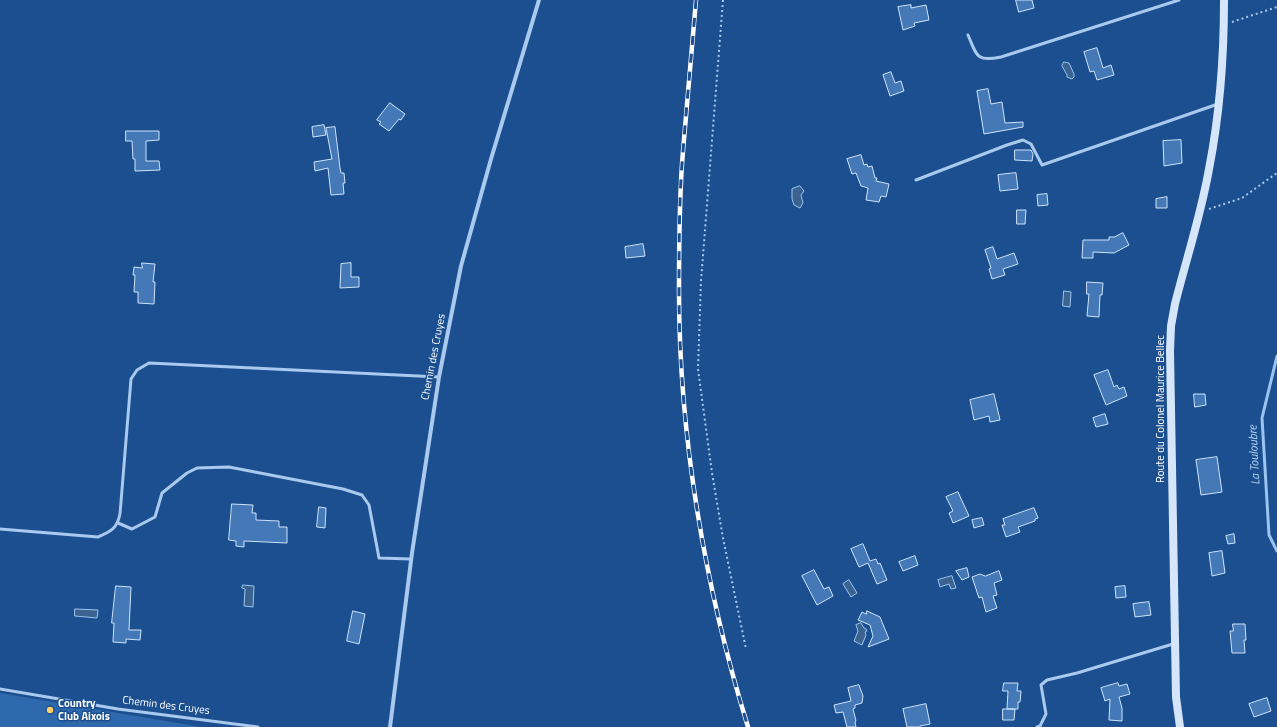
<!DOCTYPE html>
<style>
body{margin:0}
canvas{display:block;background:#1b4f8f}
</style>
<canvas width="1277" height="727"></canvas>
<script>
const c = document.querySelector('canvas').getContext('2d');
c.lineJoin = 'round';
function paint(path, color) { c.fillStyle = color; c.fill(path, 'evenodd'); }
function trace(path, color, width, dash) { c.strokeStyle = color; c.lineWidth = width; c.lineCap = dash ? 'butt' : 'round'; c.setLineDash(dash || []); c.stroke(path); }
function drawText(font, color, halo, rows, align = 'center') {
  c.font = font + ' "Titillium Web",sans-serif'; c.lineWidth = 3; c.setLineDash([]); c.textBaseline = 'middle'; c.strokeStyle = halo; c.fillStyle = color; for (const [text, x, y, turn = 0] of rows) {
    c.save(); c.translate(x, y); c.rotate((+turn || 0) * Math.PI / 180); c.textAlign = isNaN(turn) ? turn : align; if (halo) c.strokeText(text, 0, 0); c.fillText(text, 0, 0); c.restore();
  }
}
paint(new Path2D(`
 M 0,693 L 201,727 L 0,727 Z`), '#2e69ad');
const water = new Path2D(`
 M 1064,62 L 1069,63 L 1074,74 L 1074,77 L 1072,79 L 1067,77 L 1067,75 L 1062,66 Z
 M 800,186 L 804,191 L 801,195 L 803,203 L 800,208 L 794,205 L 792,199 L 792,189 Z
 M 1064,291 L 1071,292 L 1070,307 L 1063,306 Z
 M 952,576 L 956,588 L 951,589 L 949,584 L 940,587 L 938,580 Z
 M 849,580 L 857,593 L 851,597 L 843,584 Z
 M 243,585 L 254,586 L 253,607 L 244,606 L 245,589 L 242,588 Z
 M 75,609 L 98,610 L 97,618 L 75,616 Z
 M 861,623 L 864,628 L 866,629 L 867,631 L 865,632 L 866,635 L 862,645 L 854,641 L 858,631 L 856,625 Z`);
paint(water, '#3c6290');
trace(water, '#9cc4f0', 1);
trace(new Path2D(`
 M 1277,356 L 1262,418 L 1269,535 L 1277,551`), '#9cc4f0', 3);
const building = new Path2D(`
 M 1016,0 L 1032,0 L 1034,8 L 1019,12 Z
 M 911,5 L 911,8 L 926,5 L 929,20 L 914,23 L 915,26 L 903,30 L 898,7 Z
 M 1097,48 L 1103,68 L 1111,65 L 1114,75 L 1097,80 L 1094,71 L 1090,72 L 1084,52 Z
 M 891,72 L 895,83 L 901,81 L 904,91 L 890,96 L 883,75 Z
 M 988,89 L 991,104 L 1002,102 L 1005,123 L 1023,122 L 1023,127 L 984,134 L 977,91 Z
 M 390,103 L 405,114 L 401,120 L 399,119 L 389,131 L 379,124 L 381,122 L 377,120 Z
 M 324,125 L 326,135 L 313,137 L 312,127 Z
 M 335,127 L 340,168 L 341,173 L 344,173 L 345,183 L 343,183 L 344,194 L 331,195 L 328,168 L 315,171 L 314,162 L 332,159 L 326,128 Z
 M 126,131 L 159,131 L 159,140 L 146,141 L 146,161 L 159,161 L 160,170 L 135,171 L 135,159 L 133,159 L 132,141 L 126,141 Z
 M 1181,140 L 1182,163 L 1164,166 L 1163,141 Z
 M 1015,150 L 1031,150 L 1033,154 L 1032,161 L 1015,160 Z
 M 861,155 L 864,165 L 867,164 L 868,167 L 872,166 L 875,178 L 877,178 L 876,181 L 889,184 L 886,197 L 881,196 L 879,202 L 866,200 L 868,188 L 861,186 L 856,173 L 852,174 L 847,159 Z
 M 1016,173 L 1018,189 L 1000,191 L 998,175 Z
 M 1047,194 L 1048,205 L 1038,206 L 1037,195 Z
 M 1167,197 L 1167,208 L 1156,208 L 1156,199 Z
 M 1017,210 L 1026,210 L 1025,224 L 1017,224 Z
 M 1123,233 L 1129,245 L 1114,253 L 1093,252 L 1093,258 L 1082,258 L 1083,240 L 1109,240 L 1109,237 L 1114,237 Z
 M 643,244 L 645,256 L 626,258 L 625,247 Z
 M 993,247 L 997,259 L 1014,253 L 1018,264 L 1003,269 L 1005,275 L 992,279 L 989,269 L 991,268 L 985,250 Z
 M 142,263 L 155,264 L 153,282 L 155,282 L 154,304 L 138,303 L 138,292 L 134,292 L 135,275 L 133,275 L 134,267 L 142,268 Z
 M 351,263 L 351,277 L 359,277 L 359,287 L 340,288 L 341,264 Z
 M 1087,282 L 1103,283 L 1102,295 L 1100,295 L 1099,317 L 1087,316 L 1089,294 L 1087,294 Z
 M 1108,370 L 1114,387 L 1117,385 L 1119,389 L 1124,387 L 1127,396 L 1106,405 L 1094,375 Z
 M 994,394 L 1000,420 L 990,422 L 989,416 L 974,420 L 970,400 Z
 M 1194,394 L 1205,394 L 1206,405 L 1195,407 Z
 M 1105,414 L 1108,424 L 1096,427 L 1093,418 Z
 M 1217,457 L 1222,492 L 1201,495 L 1196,460 Z
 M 958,492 L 969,516 L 953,523 L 949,513 L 953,511 L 946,497 Z
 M 232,504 L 253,505 L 252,513 L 256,513 L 256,520 L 279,521 L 279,527 L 287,527 L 287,543 L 244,541 L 244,547 L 236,546 L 236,541 L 229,540 Z
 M 319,507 L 326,508 L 325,528 L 317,527 Z
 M 1034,508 L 1038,518 L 1035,519 L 1035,521 L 1018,527 L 1020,532 L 1006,537 L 1002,525 L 1005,525 L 1003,519 Z
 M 982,518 L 984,525 L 974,528 L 972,520 Z
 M 1234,534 L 1235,543 L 1228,544 L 1226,536 Z
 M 863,544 L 870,561 L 876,559 L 878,564 L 880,563 L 887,580 L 877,584 L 868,563 L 859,567 L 851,549 Z
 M 1222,551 L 1225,573 L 1212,576 L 1209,553 Z
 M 915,556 L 918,565 L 903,571 L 899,562 Z
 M 967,568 L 969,577 L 962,580 L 956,571 Z
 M 814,570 L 824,589 L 829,587 L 833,596 L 817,605 L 802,576 Z
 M 999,571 L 1002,580 L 994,583 L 997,595 L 993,596 L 997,608 L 986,612 L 982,597 L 979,598 L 972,577 L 980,574 L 985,576 Z
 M 116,586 L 131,587 L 129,630 L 141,630 L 140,640 L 126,639 L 126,643 L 113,642 L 114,623 L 112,623 Z
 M 1125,586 L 1126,597 L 1116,598 L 1115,587 Z
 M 1149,602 L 1151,615 L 1135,617 L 1133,604 Z
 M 353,611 L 365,614 L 359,644 L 347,641 Z
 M 867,611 L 880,617 L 889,639 L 868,647 L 873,636 L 870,625 L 858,620 L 862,612 L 866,614 Z
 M 1233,624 L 1245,624 L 1246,640 L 1244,640 L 1245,653 L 1232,653 L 1230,631 L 1233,631 Z
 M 1004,683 L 1018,683 L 1017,691 L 1021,691 L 1020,702 L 1018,702 L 1018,709 L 1007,709 L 1008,691 L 1003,691 Z
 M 1118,683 L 1119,686 L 1127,684 L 1130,694 L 1119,697 L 1122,708 L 1122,721 L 1109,720 L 1110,699 L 1105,701 L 1101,688 Z
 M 859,685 L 863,696 L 862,703 L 855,705 L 855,708 L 853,709 L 856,721 L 855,722 L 856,727 L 847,727 L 843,712 L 836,713 L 834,705 L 851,701 L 848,688 Z
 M 1267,698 L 1271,711 L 1254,717 L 1249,704 Z
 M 926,704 L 930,724 L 920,726 L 920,727 L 907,727 L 903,709 Z
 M 1003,709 L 1015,709 L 1014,720 L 1003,720 Z`);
paint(building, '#4478b7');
trace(building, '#cfe3fa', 1);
trace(new Path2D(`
 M 723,0 L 701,281 L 698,369 L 712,473 L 723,538 L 746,649
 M 1232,22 L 1277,7
 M 1209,209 L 1242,198 L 1277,173`), '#a9c9ee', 2, [2, 3]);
trace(new Path2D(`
 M 968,35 C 977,56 976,62 1001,57 L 1179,0
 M 916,180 L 1007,145 L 1023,140 L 1031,144 L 1042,165 L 1218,104
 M 118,523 L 132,529 L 155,517 L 162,493 L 187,473 L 197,468 L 229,467 L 343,489 L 362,495 L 369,505 L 379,558 L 411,559
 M 0,529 L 98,537 C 112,531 117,528 120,514 L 131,379 L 137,370 L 149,363 L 439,377
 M 0,689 L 118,709 L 258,727
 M 1037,727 L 1040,726 L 1046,714 L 1041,685 L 1047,680 L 1077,673 L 1173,644`), '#a9c9ee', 3);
trace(new Path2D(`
 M 390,727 L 412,553 L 439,377 L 461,266 L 491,159 L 539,0`), '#a9c9ee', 4);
trace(new Path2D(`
 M 1180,727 L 1176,697 L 1170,351 L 1171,326 L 1175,304 C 1186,260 1201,215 1209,169 C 1220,113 1224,57 1224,0`), '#d6e6fa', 8);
const rail = new Path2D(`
 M 696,0 C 692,50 687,100 683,151 C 679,197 679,244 679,291 C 679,437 705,588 748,727`);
trace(rail, '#fff', 4.5);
trace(rail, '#1b4f8f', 3, [9]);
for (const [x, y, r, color] of [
 [50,710,4,"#ffd166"]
]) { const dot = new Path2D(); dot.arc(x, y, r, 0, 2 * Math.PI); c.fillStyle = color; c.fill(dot); trace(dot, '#1b4f8f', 1.5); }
drawText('11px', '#fff', '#1b4f8f', [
 ["Chemin des Cruyes",434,357,-79],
 ["Route du Colonel Maurice Bellec",1161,409,-90],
 ["Chemin des Cruyes",166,706,7]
]);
drawText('bold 11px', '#fff', '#1b4f8f', [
 ["Country",58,704],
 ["Club Aixois",58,717]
], 'left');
drawText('italic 12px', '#b5d3f5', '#1b4f8f', [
 ["La Touloubre",1255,455,-93]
]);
</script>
